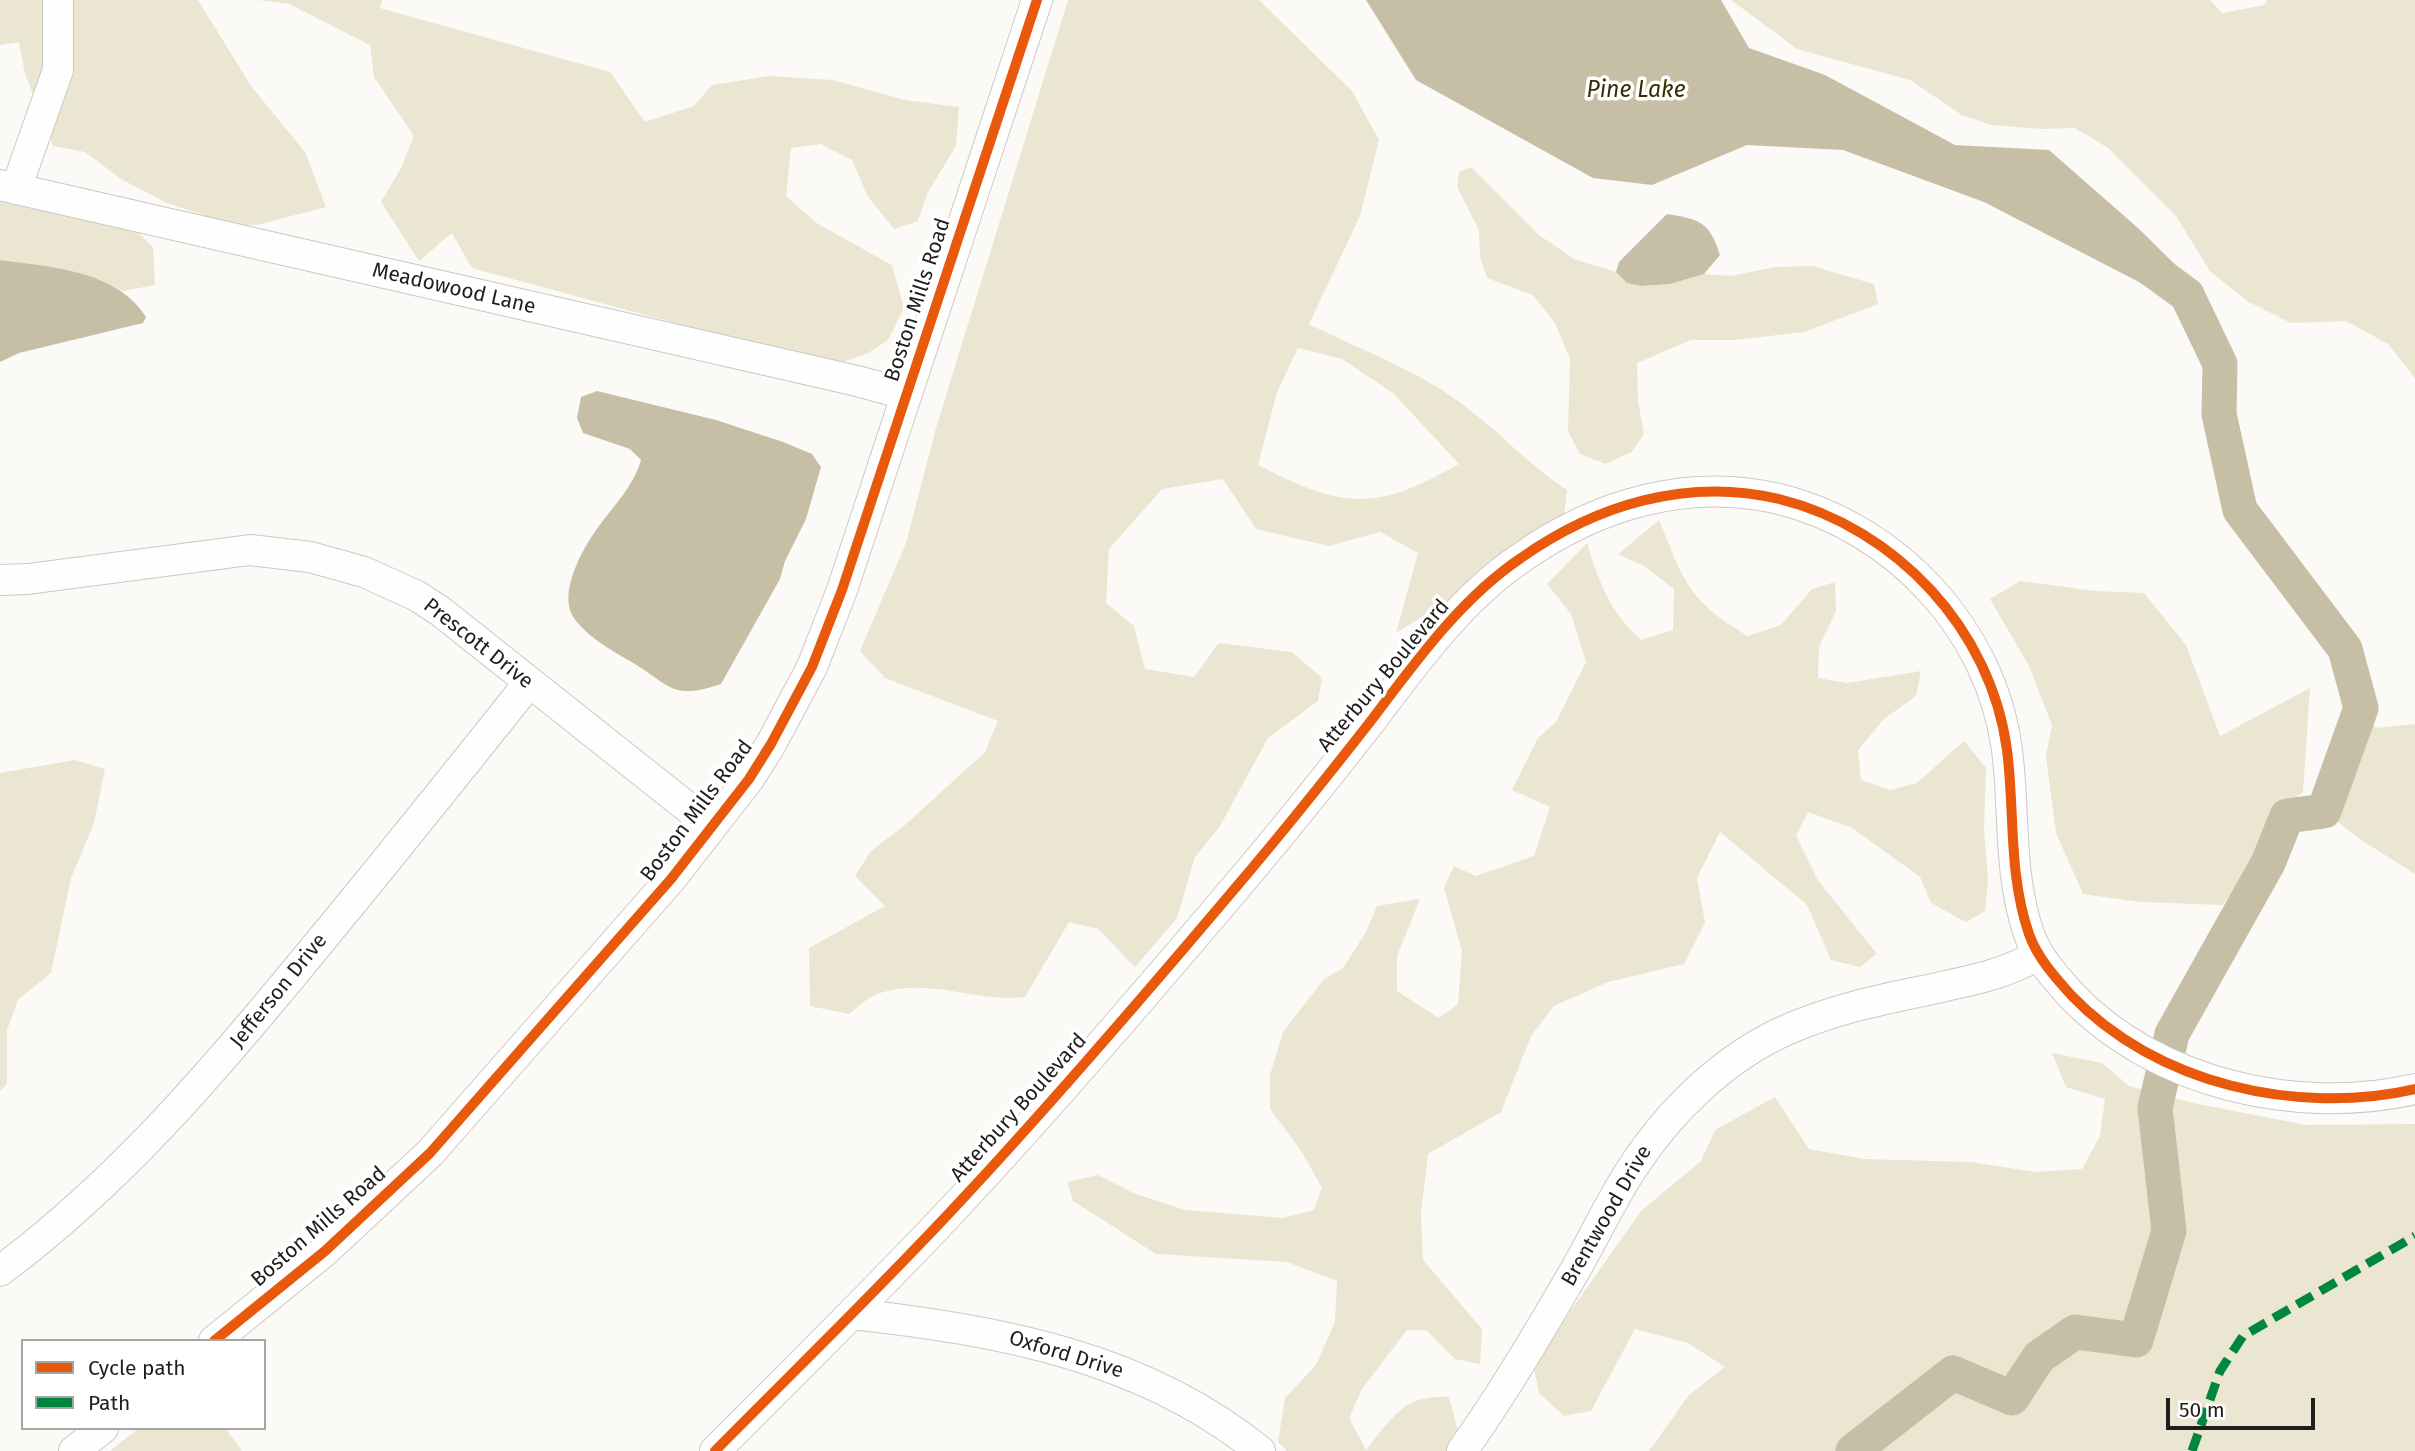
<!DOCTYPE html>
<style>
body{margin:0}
#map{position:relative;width:2415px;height:1451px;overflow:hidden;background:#fbfaf7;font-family:"Fira Sans",sans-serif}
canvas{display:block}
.legend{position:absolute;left:21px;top:1339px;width:245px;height:91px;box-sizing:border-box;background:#fff;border:2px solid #a5a5a4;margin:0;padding:9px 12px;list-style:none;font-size:21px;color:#1f1e1c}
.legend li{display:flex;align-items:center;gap:14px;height:35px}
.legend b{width:35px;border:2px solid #a5a5a4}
.scale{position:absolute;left:2166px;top:1398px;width:149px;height:32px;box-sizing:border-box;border:4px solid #1f1e1c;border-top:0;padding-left:9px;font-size:21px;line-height:24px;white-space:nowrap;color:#1f1e1c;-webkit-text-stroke:5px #fff;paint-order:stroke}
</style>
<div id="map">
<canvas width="2415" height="1451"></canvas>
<ul class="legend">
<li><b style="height:9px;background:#e8590c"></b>Cycle path</li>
<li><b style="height:9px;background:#00873e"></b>Path</li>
</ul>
<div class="scale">50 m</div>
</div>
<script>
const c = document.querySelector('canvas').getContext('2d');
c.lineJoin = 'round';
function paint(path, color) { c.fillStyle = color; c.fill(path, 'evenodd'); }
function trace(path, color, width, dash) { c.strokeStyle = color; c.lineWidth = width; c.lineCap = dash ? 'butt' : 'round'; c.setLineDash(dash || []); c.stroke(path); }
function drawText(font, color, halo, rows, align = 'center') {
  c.font = font + ' "Fira Sans",sans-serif'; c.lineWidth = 7; c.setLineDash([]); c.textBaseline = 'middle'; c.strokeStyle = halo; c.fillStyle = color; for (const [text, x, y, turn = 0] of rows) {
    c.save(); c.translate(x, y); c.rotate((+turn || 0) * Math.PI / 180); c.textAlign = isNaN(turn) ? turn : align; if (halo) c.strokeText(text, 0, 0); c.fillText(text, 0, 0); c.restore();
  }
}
paint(new Path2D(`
 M 0,0 L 198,0 L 251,86 L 305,152 L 326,207 L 257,225 L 234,225 L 167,203 L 121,179 L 85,152 L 53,146 L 25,74 L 19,42 L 0,45 Z
 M 258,0 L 382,0 L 380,8 L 610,72 L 645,122 L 694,106 L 712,85 L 770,76 L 833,80 L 905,100 L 959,107 L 956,146 L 927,194 L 918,221 L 894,229 L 868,197 L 852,160 L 821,144 L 791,148 L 786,196 L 818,224 L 892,265 L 904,308 L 888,340 L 868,353 L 833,366 L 472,268 L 452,233 L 419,261 L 381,202 L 401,168 L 414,136 L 374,77 L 370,45 L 289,4 Z
 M 1068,0 L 1259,0 L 1352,91 L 1379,140 L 1360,216 L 1309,324 C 1360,350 1416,369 1462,404 C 1499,431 1528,465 1567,490 L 1564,518 L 1482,580 L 1396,633 L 1418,553 L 1380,532 L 1329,546 L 1256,529 L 1223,479 L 1162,489 L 1109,549 L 1106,603 L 1134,626 L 1145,669 L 1194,677 L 1219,643 L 1292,652 L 1322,678 L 1318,701 L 1268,738 L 1220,826 L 1195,857 L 1177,918 L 1135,967 L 1098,929 L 1069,922 L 1025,997 C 975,1003 932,977 880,993 C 869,996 858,1007 849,1014 L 810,1006 L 809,948 L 885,906 L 855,876 L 871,851 L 905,825 L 985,752 L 998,721 L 885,678 L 860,651 L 906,543 L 936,428 ZM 1298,348 L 1342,359 L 1393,393 L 1459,464 C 1375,512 1343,509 1258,465 L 1277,392 Z
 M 1731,0 L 2210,0 L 2222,13 L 2264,5 L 2267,0 L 2415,0 L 2415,378 L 2388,344 L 2346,321 L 2291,323 L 2247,301 L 2210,271 L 2176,216 L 2108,148 L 2075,128 L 2042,129 L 1991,125 L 1962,115 L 1910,80 L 1797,49 Z
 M 1471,167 L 1539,235 L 1574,259 L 1616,272 L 1627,283 L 1642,286 L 1670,284 L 1704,274 L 1731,276 L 1775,267 L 1812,266 L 1874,284 L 1878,304 L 1804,332 L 1735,340 L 1691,340 L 1637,363 L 1638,401 L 1644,434 L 1632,452 L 1605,464 L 1580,454 L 1568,431 L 1570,359 L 1555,323 L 1533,295 L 1487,278 L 1480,257 L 1479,230 L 1457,187 L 1459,172 Z
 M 0,199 L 131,226 L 153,247 L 155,285 L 123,291 L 98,279 L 0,260 Z
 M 1659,520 C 1684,581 1688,601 1748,636 L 1781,625 L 1812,589 L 1835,582 L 1836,611 L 1819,647 L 1818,678 L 1847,683 L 1921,671 L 1916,696 L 1884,719 L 1858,750 L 1861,780 L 1890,790 L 1917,783 L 1964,741 L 1986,768 L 1984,829 L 1988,881 L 1985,911 L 1966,922 L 1931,903 L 1920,877 L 1852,828 L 1808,812 L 1796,835 L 1817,879 L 1877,954 L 1860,967 L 1831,960 L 1807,905 L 1720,832 L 1697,878 L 1705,923 L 1684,964 L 1608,982 L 1554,1006 L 1531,1036 L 1501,1112 L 1428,1154 L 1421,1213 L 1423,1260 L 1482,1329 L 1480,1364 L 1455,1359 L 1426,1330 L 1407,1330 L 1362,1389 L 1349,1418 L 1366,1450 C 1393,1417 1403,1395 1449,1397 L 1460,1438 L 1450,1451 L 1287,1451 L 1278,1442 L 1285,1398 L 1316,1365 L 1335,1322 L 1337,1281 L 1287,1262 L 1156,1254 L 1073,1201 L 1067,1182 L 1098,1175 L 1133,1193 L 1185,1210 L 1283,1218 L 1314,1210 L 1322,1188 L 1300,1149 L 1270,1109 L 1270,1075 L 1283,1032 L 1324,979 L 1343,968 L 1366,932 L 1377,906 L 1420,899 L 1397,956 L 1397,991 L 1439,1018 L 1458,1004 L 1462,951 L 1444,888 L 1454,866 L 1476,876 L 1534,856 L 1550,807 L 1512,790 L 1538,738 L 1556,722 L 1586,662 L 1571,614 L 1547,584 L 1587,543 C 1598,580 1611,614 1641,640 L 1673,630 L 1674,589 L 1644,566 L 1618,554 Z
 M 2020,581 L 2095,591 L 2144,593 L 2186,645 L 2220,736 L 2310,688 L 2303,792 L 2273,816 L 2257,863 L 2222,905 L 2140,902 L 2083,894 L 2056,833 L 2046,756 L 2052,725 L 2029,666 L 1990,599 Z
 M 2361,708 L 2376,728 L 2415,724 L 2415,874 L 2358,838 L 2324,811 Z
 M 75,760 L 105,769 L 94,823 L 71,878 L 51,973 L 18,1000 L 7,1030 L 7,1084 L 0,1091 L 0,773 Z
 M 2052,1053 L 2102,1063 L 2129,1086 L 2193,1103 L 2306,1125 L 2415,1124 L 2415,1451 L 1649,1451 L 1688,1396 L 1725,1367 L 1688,1343 L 1635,1329 L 1591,1411 L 1564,1416 L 1539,1393 L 1533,1364 L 1642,1210 L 1701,1161 L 1715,1130 L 1775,1097 L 1809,1149 L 1864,1159 L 1970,1162 L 2036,1172 L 2082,1169 L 2100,1136 L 2105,1099 L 2066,1087 Z
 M 139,1428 L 225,1428 L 242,1451 L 110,1451 Z`), '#ebe6d2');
paint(new Path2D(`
 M 1366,0 L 1721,0 L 1749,48 L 1825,75 L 1955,145 L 2049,150 L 2139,229 L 2197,286 L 2176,304 L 2137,281 L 1984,202 L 1843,150 L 1747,145 L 1652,185 L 1593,178 L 1416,80 Z
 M 1667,214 C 1699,219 1710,222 1720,255 L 1704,274 L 1670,284 L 1641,286 L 1627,283 L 1616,272 L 1619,262 Z
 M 0,260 C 50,267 117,270 146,317 L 143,323 L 19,353 L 0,362 Z
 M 597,391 L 716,420 L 783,442 L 812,454 L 821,467 L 806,519 L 785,561 L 780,579 L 721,684 C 670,701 671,685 630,661 C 611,650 584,635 572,615 C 559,590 584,546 599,526 C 615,504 633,487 641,460 L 630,449 L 583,433 L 577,418 L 581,397 Z`), '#c6bfa5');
trace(new Path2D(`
 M 1853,1451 L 1953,1373 L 2012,1398 L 2039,1357 L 2075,1332 L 2136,1340 L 2169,1231 L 2155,1108 L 2172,1034 L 2268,863 L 2287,816 L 2324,811 L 2361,708 L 2345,649 L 2240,510 L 2219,414 L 2220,364 L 2187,295 L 2150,268`), '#c6bfa5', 35);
const minor = new Path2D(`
 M 0,185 L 857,381 L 894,391 L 905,398
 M 16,189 L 58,70 L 58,0
 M 0,580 L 28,579 L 250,550 L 310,557 L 364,572 L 417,596 L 440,611 L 711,826
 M 0,1271 C 118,1183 212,1073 304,961 C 380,869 454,777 528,684
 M 852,1314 C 997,1330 1143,1356 1260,1451
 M 214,1341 L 325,1251 L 430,1153 L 671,879 L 749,779 L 771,744 L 812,667 L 842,590 L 1037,0
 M 74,1451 L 103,1428
 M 715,1451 C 799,1366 886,1282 967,1194 C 1060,1094 1149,990 1237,886 C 1283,832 1327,777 1370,722 C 1414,664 1460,599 1521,558 C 1596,505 1687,477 1779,499 C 1896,528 1991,629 2007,750 C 2015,812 2008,873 2029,934 C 2037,957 2054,976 2071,995 C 2156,1084 2297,1116 2415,1089
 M 1462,1451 C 1504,1392 1541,1329 1577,1267 C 1595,1235 1611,1201 1631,1170 C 1669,1111 1725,1056 1791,1028 C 1833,1010 1878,1000 1923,991 C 1963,982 2002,976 2038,955`);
trace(minor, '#cac9c7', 32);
trace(minor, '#fefefe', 30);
trace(new Path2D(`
 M 2192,1451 L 2220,1371 L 2243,1336 L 2415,1236`), '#00873e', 9, [18, 9]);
trace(new Path2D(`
 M 214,1341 L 325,1251 L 430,1153 L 671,879 L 749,779 L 771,744 L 812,667 L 842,590 L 1037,0
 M 715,1451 C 799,1366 886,1282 967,1194 C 1060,1094 1149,990 1237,886 C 1283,832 1327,777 1370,722 C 1414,664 1460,599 1521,558 C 1596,505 1687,477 1779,499 C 1896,528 1991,629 2007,750 C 2015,812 2008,873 2029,934 C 2037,957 2054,976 2071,995 C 2156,1084 2297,1116 2415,1089`), '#e8590c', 10);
drawText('21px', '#1f1e1c', '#fff', [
 ["Meadowood Lane",454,289,13],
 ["Boston Mills Road",918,300,-72],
 ["Prescott Drive",478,644,38],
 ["Atterbury Boulevard",1384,676,-50],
 ["Boston Mills Road",697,811,-53],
 ["Jefferson Drive",279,991,-51],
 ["Atterbury Boulevard",1019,1108,-48],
 ["Brentwood Drive",1607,1216,-60],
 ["Boston Mills Road",319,1227,-41],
 ["Oxford Drive",1066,1355,17]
]);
drawText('italic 23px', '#382d00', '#fff', [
 ["Pine Lake",1636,91]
]);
</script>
